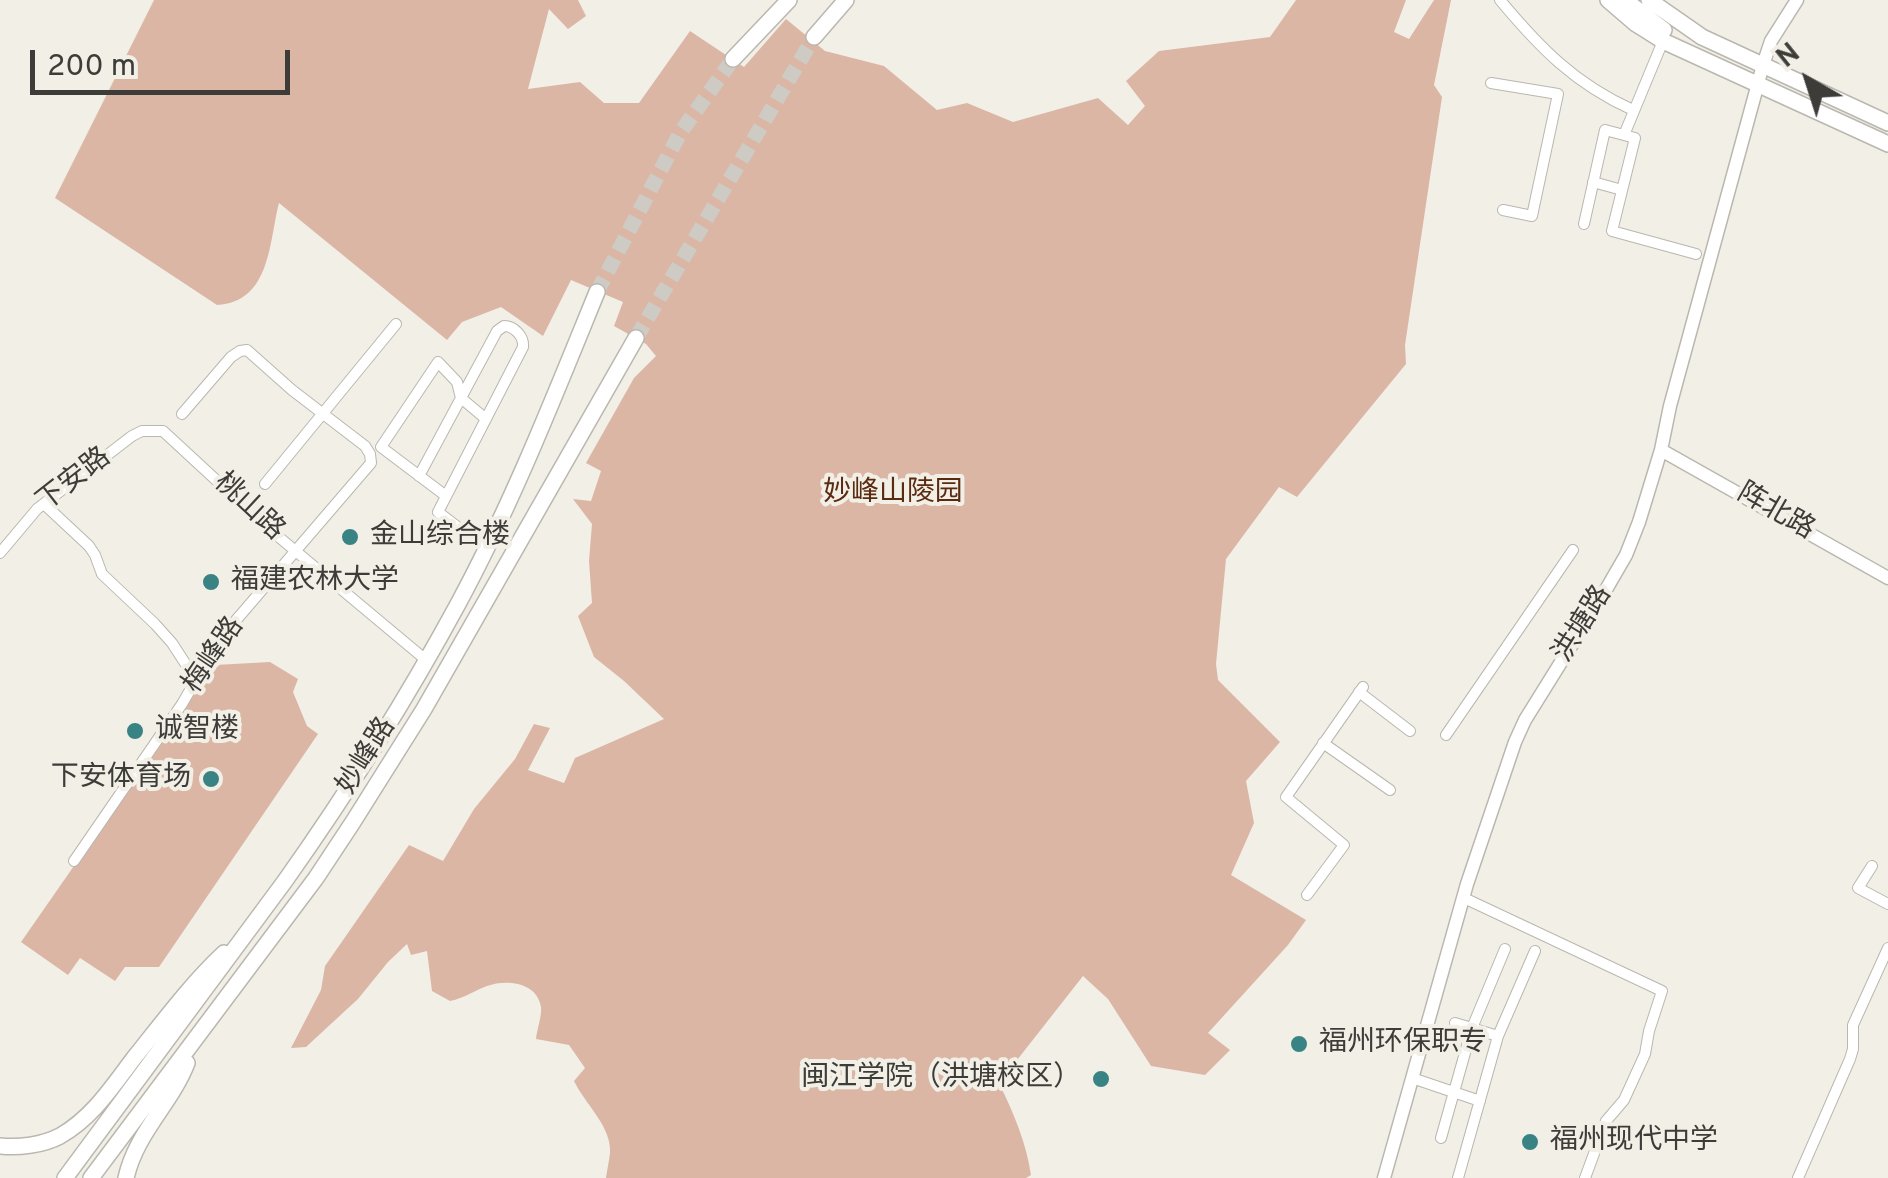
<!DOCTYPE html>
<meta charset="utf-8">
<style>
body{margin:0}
#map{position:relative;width:1888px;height:1178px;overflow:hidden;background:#f2efe7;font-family:Overpass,sans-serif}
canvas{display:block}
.north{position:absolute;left:1758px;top:30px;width:100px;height:100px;-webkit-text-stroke:8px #f2efe7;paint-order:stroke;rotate:321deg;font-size:28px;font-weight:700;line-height:40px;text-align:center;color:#3e3c39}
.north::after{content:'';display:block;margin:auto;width:35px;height:45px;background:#3e3c39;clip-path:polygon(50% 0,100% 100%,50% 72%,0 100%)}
.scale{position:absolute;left:30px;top:50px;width:260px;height:45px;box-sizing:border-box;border:5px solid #3e3c39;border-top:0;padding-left:12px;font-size:30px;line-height:35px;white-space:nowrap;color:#3e3c39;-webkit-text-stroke:8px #f2efe7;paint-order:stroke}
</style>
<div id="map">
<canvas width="1888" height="1178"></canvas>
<div class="north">N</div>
<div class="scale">200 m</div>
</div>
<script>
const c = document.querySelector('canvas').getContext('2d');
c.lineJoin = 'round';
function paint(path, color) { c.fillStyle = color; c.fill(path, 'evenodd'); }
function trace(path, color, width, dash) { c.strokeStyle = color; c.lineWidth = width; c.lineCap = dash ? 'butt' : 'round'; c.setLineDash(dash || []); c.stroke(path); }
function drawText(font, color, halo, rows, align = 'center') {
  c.font = font + ' Overpass,"Noto Sans SC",sans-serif'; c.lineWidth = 8; c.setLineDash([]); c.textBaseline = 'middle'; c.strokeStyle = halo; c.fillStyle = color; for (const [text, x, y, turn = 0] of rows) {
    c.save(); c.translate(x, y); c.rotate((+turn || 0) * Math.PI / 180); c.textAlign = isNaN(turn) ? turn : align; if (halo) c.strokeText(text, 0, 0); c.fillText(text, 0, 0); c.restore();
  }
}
paint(new Path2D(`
 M 154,0 L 578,0 L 586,16 L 568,29 L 549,9 L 528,89 L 580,82 L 604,103 L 639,103 L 690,31 L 744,67 L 786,19 L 825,51 L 884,66 L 937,110 L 967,103 L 1013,122 L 1098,98 L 1128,125 L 1145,106 L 1126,81 L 1159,51 L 1270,37 L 1296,0 L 1406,0 L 1394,32 L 1409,39 L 1434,0 L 1451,0 L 1434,85 L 1442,97 L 1405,345 L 1406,364 L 1297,497 L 1279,487 L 1226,559 L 1216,664 L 1218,680 L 1280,742 L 1246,781 L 1254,823 L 1231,875 L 1306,920 L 1288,945 L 1208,1033 L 1230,1050 L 1205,1075 L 1151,1066 L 1108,999 L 1083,976 L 999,1083 C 1014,1114 1026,1142 1031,1175 L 1026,1178 L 606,1178 C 607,1170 609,1162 610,1153 C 612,1127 585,1104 574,1081 L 585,1068 L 569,1045 L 536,1039 C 537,1029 542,1016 541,1007 C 537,982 506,979 487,986 C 473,991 465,998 450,1001 L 432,991 L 427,951 L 411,955 L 407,944 L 388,962 L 358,999 L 306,1047 L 291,1048 L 321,990 L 325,966 L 409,845 L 443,861 L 474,809 L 515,759 L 534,724 L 550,728 L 528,770 L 564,783 L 575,758 L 664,719 L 624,681 L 594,657 L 578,616 L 592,603 L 589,561 L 592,524 L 573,499 L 591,501 L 601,471 L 586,463 L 634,378 L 656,356 L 646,344 L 614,326 L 623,302 L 571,280 L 543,336 L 501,307 L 462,322 L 447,340 L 279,203 C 269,241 271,302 217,305 L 55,198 Z
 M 270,662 L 298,679 L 293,692 L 307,726 L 318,734 L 159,967 L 125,967 L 115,981 L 80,958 L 68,975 L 21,942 L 209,672 L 215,665 Z`), '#dbb6a5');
trace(new Path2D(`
 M 597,292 L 680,133 L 733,59
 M 636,338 L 814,37`), '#cecbc4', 15, [15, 8]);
const minor = new Path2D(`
 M 1500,0 C 1540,48 1575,84 1633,110
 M 1663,41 L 1624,135 L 1635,138 L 1612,231 L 1696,254
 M 1491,83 L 1558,94 L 1532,216 L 1503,210
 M 1593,182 L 1622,190
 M 1584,224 L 1605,130 L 1624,135
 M 419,476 L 497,331 L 504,326 C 514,326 524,336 523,347 L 438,512 L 485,548
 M 265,484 L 396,324
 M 446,496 L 381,447 L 438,362 L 457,382 L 461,398 L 486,419
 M 44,504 L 89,546 L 95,555 L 102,574 L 155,624 L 172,643 L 196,680
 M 0,553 L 37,509 L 132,436 L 142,431 L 163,431 L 268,528 L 426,660
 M 1359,692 L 1410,731
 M 1446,735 L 1573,550
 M 1323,743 L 1390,790
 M 74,861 L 182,704 L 219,640 L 371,463 L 370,454 L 365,446 L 292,390 L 247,350 L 240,351 L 231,357 L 182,414
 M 1872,866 L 1858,888 L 1888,904
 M 1307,895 L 1344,845 L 1286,797 L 1363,687
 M 1464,898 L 1662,991 L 1649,1031 L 1645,1054 L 1624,1100 L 1606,1121 L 1585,1178
 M 1455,1023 L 1498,1036
 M 1412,1078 L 1480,1101
 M 1441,1138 L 1472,1028 L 1505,949
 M 1458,1178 L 1498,1036 L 1535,951
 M 1798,1178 L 1850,1059 L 1853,1049 L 1853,1025 L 1888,948`);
const tertiary = new Path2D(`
 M 1661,450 L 1888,578
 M 1384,1178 L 1467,884 L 1515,742 L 1525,720 L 1604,593 L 1626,555 L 1639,522 L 1661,450 L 1670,406 L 1763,65 L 1771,41 L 1797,0`);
const primary = new Path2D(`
 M 1608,0 L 1636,24 L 1663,41 L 1888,144
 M 1625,0 L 1664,30
 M 1649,0 L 1702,37 L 1888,123
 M 814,37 L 846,0
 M 733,59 L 789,0
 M 0,1146 C 19,1148 43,1145 60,1136 C 92,1118 112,1087 134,1058 C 163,1022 190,985 224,953
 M 65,1178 L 285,881 C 348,792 406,700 458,604 C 512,504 554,397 597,292
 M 91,1178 L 316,878 L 353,822 L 424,709 L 636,338
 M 126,1178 C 136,1133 171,1104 187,1063`);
trace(minor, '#bab7af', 12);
trace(tertiary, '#bab7af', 15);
trace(primary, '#bab7af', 18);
trace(minor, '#fff', 10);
trace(tertiary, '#fff', 12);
trace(primary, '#fff', 15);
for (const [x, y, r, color] of [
 [350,537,10,"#3a8385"],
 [211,582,10,"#3a8385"],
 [135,731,10,"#3a8385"],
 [211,779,10,"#3a8385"],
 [1299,1044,10,"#3a8385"],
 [1101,1079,10,"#3a8385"],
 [1530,1142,10,"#3a8385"]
]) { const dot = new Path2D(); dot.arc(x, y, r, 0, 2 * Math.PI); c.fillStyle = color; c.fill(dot); trace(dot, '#f2efe7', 4); }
drawText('28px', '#3e3c39', '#f2efe7', [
 ["下安路",75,481,-38],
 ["桃山路",248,508,43],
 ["阵北路",1775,513,30],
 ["洪塘路",1584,625,-58],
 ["梅峰路",215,656,-56],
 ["妙峰路",368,757,-58]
]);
drawText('28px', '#5b2b11', '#f2efe7', [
 ["妙峰山陵园",893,494]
]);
drawText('28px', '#3e3c39', '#f2efe7', [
 ["金山综合楼",370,537],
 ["福建农林大学",231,582],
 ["诚智楼",155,731],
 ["下安体育场",191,779,"right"],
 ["福州环保职专",1319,1044],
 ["闽江学院（洪塘校区）",1081,1079,"right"],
 ["福州现代中学",1550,1142]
], 'left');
</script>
